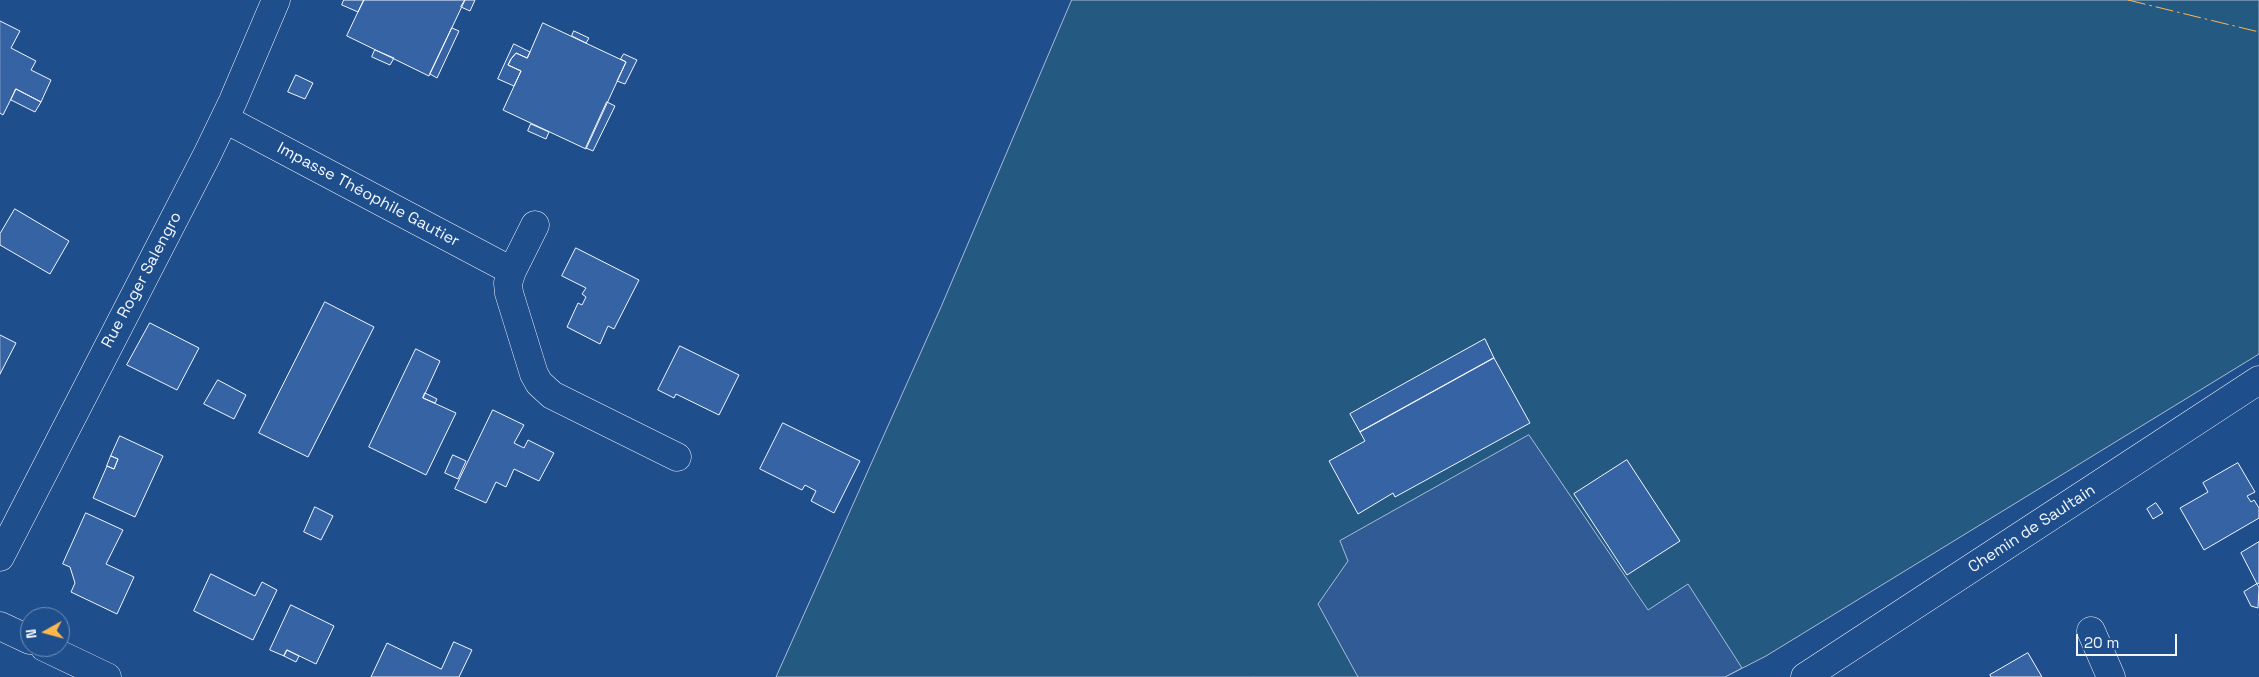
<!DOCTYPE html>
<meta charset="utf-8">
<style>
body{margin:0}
#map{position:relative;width:2259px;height:677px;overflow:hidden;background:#1f4e8c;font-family:"Space Grotesk",sans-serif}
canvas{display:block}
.north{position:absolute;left:20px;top:607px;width:50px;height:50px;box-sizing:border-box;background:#1f4e8c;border:1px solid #7391ba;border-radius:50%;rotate:263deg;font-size:14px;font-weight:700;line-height:20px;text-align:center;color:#f2f6ff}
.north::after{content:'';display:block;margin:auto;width:18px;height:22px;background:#ffb74d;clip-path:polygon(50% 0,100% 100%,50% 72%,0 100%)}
.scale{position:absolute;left:2076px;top:634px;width:101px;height:22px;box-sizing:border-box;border:2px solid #f2f6ff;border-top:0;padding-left:6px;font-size:15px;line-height:18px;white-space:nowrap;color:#f2f6ff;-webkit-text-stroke:4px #1f4e8c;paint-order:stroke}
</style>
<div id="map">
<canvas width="2259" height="677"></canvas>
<div class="north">N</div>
<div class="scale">20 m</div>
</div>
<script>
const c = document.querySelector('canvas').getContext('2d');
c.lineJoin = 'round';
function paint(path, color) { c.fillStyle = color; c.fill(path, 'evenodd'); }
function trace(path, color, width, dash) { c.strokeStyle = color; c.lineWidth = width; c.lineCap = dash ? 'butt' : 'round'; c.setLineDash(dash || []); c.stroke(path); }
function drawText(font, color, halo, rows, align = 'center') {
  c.font = font + ' "Space Grotesk",sans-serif'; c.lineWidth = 4; c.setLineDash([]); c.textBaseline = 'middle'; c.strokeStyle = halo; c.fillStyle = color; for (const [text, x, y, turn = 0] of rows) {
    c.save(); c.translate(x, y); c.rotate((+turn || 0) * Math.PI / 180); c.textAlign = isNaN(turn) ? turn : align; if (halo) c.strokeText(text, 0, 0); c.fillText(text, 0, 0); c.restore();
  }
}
const green = new Path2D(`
 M 1072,0 L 2259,0 L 2259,354 L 1766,656 L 1725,677 L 776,677 L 941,307 Z`);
paint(green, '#245a82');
trace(green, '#a8bbd7', 1);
const parking = new Path2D(`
 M 1529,435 L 1648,610 L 1688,584 L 1742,668 L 1725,677 L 1358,677 L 1318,604 L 1348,561 L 1340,541 Z`);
paint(parking, '#305b95');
trace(parking, '#a8bbd7', 1);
const building = new Path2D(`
 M 344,0 L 364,0 L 358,12 L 342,5 Z
 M 364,0 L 465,0 L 429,76 L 347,36 Z
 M 465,0 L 475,0 L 470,11 L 461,7 Z
 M 0,21 L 20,31 L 11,48 L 36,61 L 31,70 L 51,80 L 41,102 L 16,89 L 3,115 L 0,113 Z
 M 543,23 L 626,62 L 586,149 L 503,110 L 521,71 L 508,65 L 511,59 L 516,53 L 527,58 Z
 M 452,28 L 459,31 L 437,78 L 430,74 Z
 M 574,31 L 589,38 L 586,43 L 572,36 Z
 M 514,44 L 530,52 L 527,58 L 516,53 L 511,59 L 508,65 L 521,71 L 514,86 L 498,79 Z
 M 375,50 L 394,58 L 390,65 L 372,57 Z
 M 624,54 L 637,60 L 625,84 L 617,81 L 626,62 L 621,59 Z
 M 296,75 L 313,83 L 305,99 L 288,92 Z
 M 16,89 L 41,102 L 35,112 L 11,100 Z
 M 607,102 L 615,106 L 593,151 L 586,148 Z
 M 531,124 L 549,132 L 546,139 L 528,131 Z
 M 15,209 L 69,241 L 50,274 L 0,245 L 0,234 Z
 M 576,248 L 639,280 L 614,329 L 608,326 L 600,344 L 567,327 L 578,303 L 582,305 L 586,297 L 582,294 L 586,288 L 562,276 Z
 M 325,302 L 374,327 L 308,457 L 259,433 Z
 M 150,323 L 199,348 L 177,390 L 127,365 Z
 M 0,335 L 16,343 L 0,374 Z
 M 1485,339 L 1494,358 L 1360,432 L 1350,414 Z
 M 680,346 L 739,375 L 719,415 L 676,394 L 674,398 L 658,390 Z
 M 416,349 L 440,361 L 423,398 L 456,413 L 426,475 L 369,447 Z
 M 1494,358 L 1530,423 L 1395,497 L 1393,493 L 1358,514 L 1329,461 L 1365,441 L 1360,432 Z
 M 218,380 L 246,395 L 234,419 L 204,404 Z
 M 425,393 L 437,399 L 435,403 L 423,398 Z
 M 493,410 L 524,425 L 514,443 L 524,448 L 528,440 L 554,453 L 539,481 L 514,469 L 506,487 L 496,482 L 486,503 L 455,489 Z
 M 783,423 L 860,461 L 834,513 L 811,501 L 816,491 L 805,485 L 802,490 L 760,469 Z
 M 120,436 L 163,456 L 135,517 L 93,498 L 107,466 L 114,469 L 118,459 L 111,456 Z
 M 453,455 L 466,461 L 458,479 L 445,473 Z
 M 111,456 L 118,459 L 114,469 L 107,466 Z
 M 1627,460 L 1680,541 L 1627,575 L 1574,494 Z
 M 2238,463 L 2255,492 L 2247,496 L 2251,502 L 2254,500 L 2259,508 L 2259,518 L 2204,550 L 2180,508 L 2208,492 L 2203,483 Z
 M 2156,503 L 2163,513 L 2153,519 L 2147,509 Z
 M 315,507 L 333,516 L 321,540 L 304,532 Z
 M 86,513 L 123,530 L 106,564 L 134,577 L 117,614 L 71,592 L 75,583 L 70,567 L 63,564 Z
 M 2259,542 L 2259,583 L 2257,584 L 2241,553 Z
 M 211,574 L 255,596 L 262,582 L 277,590 L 253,640 L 194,611 Z
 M 2257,584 L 2259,587 L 2258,608 L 2251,606 L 2244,592 Z
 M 291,605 L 334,626 L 316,664 L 287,650 L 284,656 L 270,650 Z
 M 454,642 L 472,650 L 459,677 L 371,677 L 387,643 L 441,669 Z
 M 287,650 L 299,656 L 296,662 L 284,656 Z
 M 2028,653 L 2042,677 L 1991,677 L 1990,675 Z`);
paint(building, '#3563a3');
trace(building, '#f2f6ff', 1);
const street = new Path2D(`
 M 225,119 L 512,271 L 535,225
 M 512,271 L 508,283 L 509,293 L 534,374 L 539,383 L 552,395 L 677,457
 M 0,626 L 30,640
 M 2091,631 L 2111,677
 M 44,647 L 107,677
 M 1805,677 L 2259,380`);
const secondary = new Path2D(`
 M 0,557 L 207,155 L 233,101 L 276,0`);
trace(street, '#f2f6ff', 29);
trace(secondary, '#f2f6ff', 29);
trace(street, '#1f4e8c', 28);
trace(secondary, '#1f4e8c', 28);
trace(new Path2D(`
 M 2128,0 L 2259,32`), '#ffb74d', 1, [18, 4, 2.5, 4]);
drawText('16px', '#f2f6ff', '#1f4e8c', [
 ["Impasse Théophile Gautier",368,195,28],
 ["Rue Roger Salengro",142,280,-62],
 ["Chemin de Saultain",2032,529,-33]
]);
</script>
